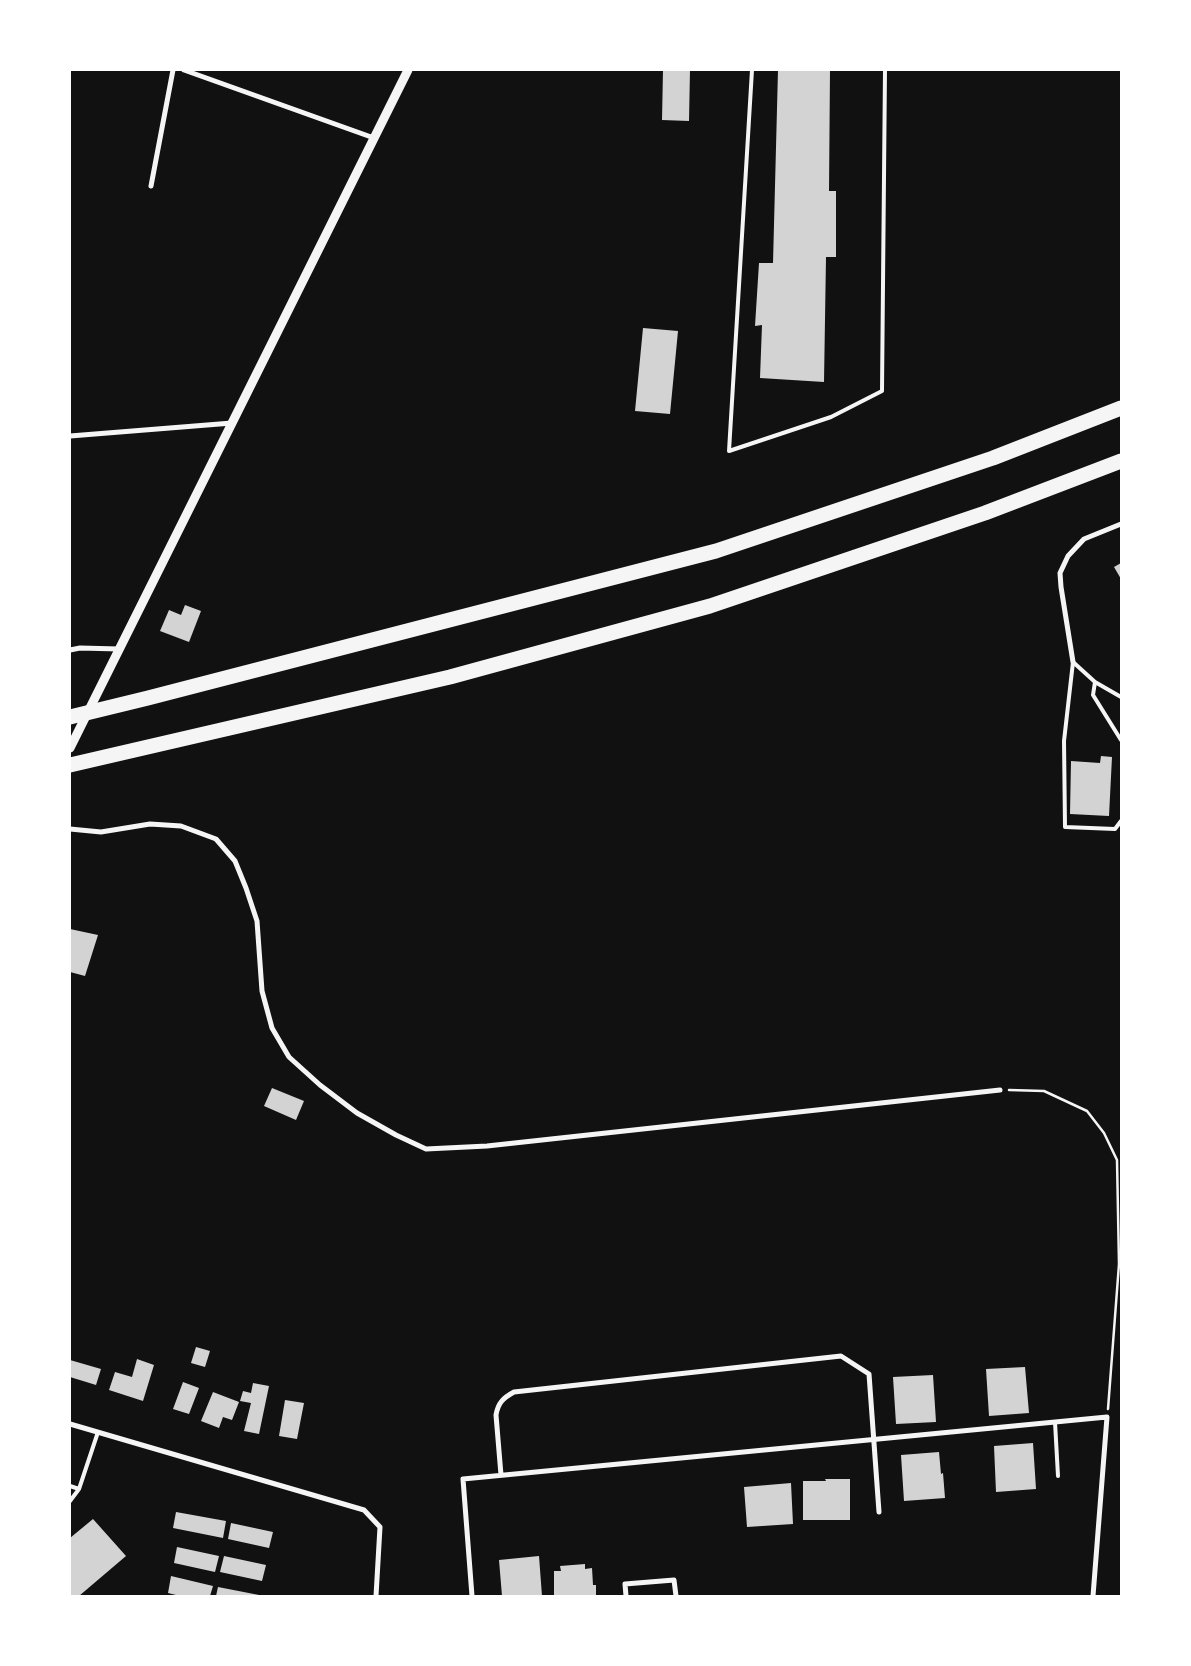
<!DOCTYPE html>
<style>
body{margin:0}
#map{position:relative;width:1191px;height:1666px;overflow:hidden;background:#111;font-family:Roboto,sans-serif}
canvas{display:block}
.frame{position:absolute;inset:0;border:71px solid #fff;pointer-events:none}
</style>
<div id="map">
<canvas width="1191" height="1666"></canvas>
<div class="frame"></div>
</div>
<script>
const c = document.querySelector('canvas').getContext('2d');
c.lineJoin = 'round';
function paint(path, color) { c.fillStyle = color; c.fill(path, 'evenodd'); }
function trace(path, color, width, dash) { c.strokeStyle = color; c.lineWidth = width; c.lineCap = dash ? 'butt' : 'round'; c.setLineDash(dash || []); c.stroke(path); }
paint(new Path2D(`
 M 663,70 L 690,70 L 689,121 L 662,120 Z
 M 778,70 L 830,70 L 829,191 L 836,191 L 836,257 L 826,257 L 824,382 L 760,378 L 762,325 L 755,326 L 759,263 L 773,263 Z
 M 643,328 L 678,331 L 670,414 L 635,411 Z
 M 1121,563 L 1121,579 L 1114,567 Z
 M 185,605 L 201,611 L 189,642 L 160,631 L 169,610 L 181,615 Z
 M 1101,756 L 1112,757 L 1109,816 L 1070,814 L 1071,761 L 1100,763 Z
 M 70,929 L 98,935 L 85,976 L 70,972 Z
 M 272,1088 L 304,1101 L 296,1120 L 264,1106 Z
 M 196,1347 L 210,1351 L 205,1367 L 191,1363 Z
 M 137,1359 L 154,1365 L 143,1401 L 109,1390 L 115,1372 L 132,1377 Z
 M 70,1360 L 101,1369 L 96,1385 L 70,1377 Z
 M 1025,1367 L 1029,1413 L 989,1416 L 986,1369 Z
 M 933,1375 L 936,1422 L 896,1424 L 893,1377 Z
 M 183,1382 L 199,1388 L 189,1414 L 173,1409 Z
 M 253,1383 L 269,1386 L 259,1434 L 244,1431 L 251,1403 L 240,1401 L 243,1391 L 251,1393 Z
 M 213,1392 L 239,1402 L 232,1420 L 223,1417 L 219,1428 L 201,1421 Z
 M 285,1400 L 304,1403 L 297,1439 L 279,1436 Z
 M 1033,1443 L 1036,1489 L 996,1492 L 994,1446 Z
 M 939,1452 L 941,1474 L 943,1473 L 945,1498 L 904,1501 L 901,1455 Z
 M 825,1479 L 850,1479 L 850,1520 L 803,1520 L 803,1481 L 826,1481 Z
 M 791,1483 L 793,1524 L 747,1527 L 744,1487 Z
 M 176,1512 L 226,1521 L 223,1538 L 173,1528 Z
 M 93,1519 L 126,1556 L 79,1596 L 70,1596 L 70,1538 Z
 M 231,1523 L 273,1532 L 269,1548 L 228,1539 Z
 M 177,1547 L 219,1556 L 215,1572 L 174,1563 Z
 M 224,1556 L 266,1565 L 262,1581 L 220,1572 Z
 M 539,1556 L 542,1596 L 502,1596 L 499,1560 Z
 M 585,1564 L 585,1569 L 592,1568 L 593,1585 L 596,1585 L 596,1596 L 554,1596 L 554,1571 L 561,1571 L 560,1566 Z
 M 171,1576 L 213,1586 L 210,1596 L 180,1596 L 168,1593 Z
 M 218,1587 L 259,1595 L 259,1596 L 216,1596 Z`), '#d3d3d3');
trace(new Path2D(`
 M 1009,1090 L 1044,1091 L 1087,1111 L 1104,1133 L 1117,1160 L 1119,1264 L 1108,1409`), '#f5f5f5', 2.5);
trace(new Path2D(`
 M 752,70 L 729,451 L 831,417 L 882,391 L 885,70
 M 1073,662 L 1064,741 L 1065,827 L 1115,829 L 1121,821
 M 1073,662 L 1095,682 L 1121,697
 M 1095,682 L 1093,695 L 1121,740
 M 1055,1422 L 1058,1476
 M 70,1486 L 79,1489
 M 70,1501 L 79,1489 L 98,1432`), '#f5f5f5', 4);
trace(new Path2D(`
 M 184,70 L 374,138
 M 151,186 L 173,70
 M 70,436 L 232,423
 M 70,650 L 80,648 L 119,649
 M 1073,662 L 1061,587 L 1060,573 L 1068,556 L 1084,539 L 1121,524
 M 70,829 L 101,832 L 150,824 L 181,826 L 216,839 L 235,861 L 246,888 L 257,921 L 262,991 L 272,1028 L 289,1057 L 320,1085 L 357,1113 L 396,1135 L 426,1149 L 487,1146 L 1000,1090
 M 70,1424 L 364,1510 L 380,1527 L 376,1596
 M 501,1475 L 496,1415 C 498,1403 503,1398 514,1392 L 841,1356 L 869,1374 L 879,1512
 M 472,1596 L 463,1479 L 1107,1417 L 1093,1596
 M 626,1596 L 625,1584 L 674,1580 L 676,1596`), '#f5f5f5', 5);
trace(new Path2D(`
 M 70,748 L 408,70`), '#f5f5f5', 9);
trace(new Path2D(`
 M 70,717 L 148,698 L 716,551 L 993,458 L 1121,408
 M 70,765 L 450,677 L 710,606 L 985,513 L 1121,461`), '#f5f5f5', 15);
</script>
